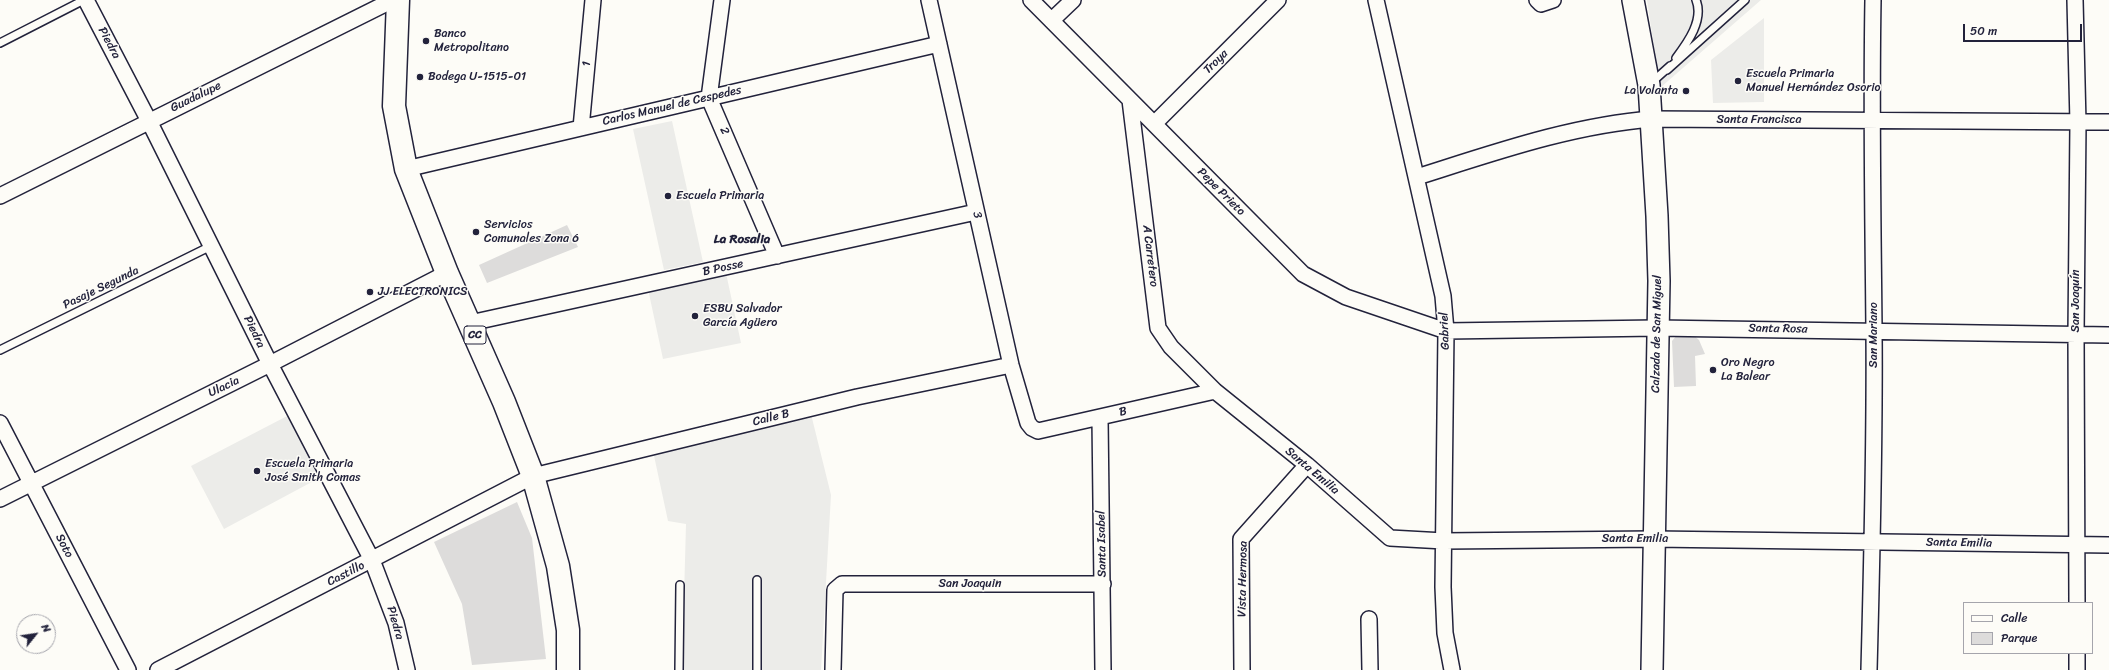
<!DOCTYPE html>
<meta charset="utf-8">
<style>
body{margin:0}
#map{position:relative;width:2109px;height:670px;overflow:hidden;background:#fdfcf7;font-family:Sriracha,sans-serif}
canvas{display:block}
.legend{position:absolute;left:1963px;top:602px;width:130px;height:52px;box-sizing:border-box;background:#fdfcf7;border:1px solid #a5a5ac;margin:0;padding:5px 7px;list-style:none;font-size:12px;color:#22223b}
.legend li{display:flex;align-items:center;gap:8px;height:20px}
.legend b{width:20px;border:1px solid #a5a5ac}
.north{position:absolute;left:16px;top:614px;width:40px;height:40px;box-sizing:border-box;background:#fdfcf7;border:1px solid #a5a5ac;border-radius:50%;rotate:60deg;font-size:11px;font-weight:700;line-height:16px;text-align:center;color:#22223b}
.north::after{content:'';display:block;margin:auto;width:14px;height:18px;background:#22223b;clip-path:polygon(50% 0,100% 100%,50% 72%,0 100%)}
.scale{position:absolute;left:1963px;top:24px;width:119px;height:18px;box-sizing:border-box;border:2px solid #22223b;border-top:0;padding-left:5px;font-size:12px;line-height:14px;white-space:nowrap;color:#22223b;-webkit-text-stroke:3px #fdfcf7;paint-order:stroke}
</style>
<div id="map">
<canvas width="2109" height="670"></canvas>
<ul class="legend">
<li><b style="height:5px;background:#fdfcf7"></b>Calle</li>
<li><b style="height:11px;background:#dddcdb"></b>Parque</li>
</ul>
<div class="north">N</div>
<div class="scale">50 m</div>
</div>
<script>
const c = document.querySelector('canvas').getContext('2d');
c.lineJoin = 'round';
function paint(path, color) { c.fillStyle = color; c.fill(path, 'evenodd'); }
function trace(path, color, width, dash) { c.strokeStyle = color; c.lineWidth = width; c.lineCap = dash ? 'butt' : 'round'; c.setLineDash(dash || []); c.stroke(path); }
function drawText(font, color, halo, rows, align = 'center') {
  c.font = font + ' Sriracha,sans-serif'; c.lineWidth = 3; c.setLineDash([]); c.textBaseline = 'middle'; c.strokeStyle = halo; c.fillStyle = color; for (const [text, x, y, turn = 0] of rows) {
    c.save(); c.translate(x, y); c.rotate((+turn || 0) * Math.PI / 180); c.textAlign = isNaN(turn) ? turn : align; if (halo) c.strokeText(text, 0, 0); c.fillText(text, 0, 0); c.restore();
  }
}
paint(new Path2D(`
 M 1647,0 L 1761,0 L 1660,88 Z
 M 1764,18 L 1764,102 L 1713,103 L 1711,60 Z
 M 672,121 L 703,262 L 664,270 L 633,129 Z
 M 726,273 L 741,343 L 663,359 L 648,289 Z
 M 291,414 L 323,476 L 224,529 L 191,466 Z
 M 811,414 L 831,495 L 821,670 L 682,670 L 686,524 L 668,521 L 653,451 Z`), '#ecece9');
paint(new Path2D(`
 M 567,225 L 578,247 L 487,283 L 479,265 Z
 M 1691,333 L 1699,340 L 1705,354 L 1695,356 L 1696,386 L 1674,387 L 1672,341 L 1677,335 Z
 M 517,502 L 532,538 L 546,659 L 472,665 L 462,604 L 434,542 Z`), '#dddcdb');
const service = new Path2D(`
 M 0,43 L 84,0
 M 1676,58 C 1688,42 1704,20 1696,0
 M 1667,70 L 1745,0
 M 1651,83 L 1670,66
 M 0,350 L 211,246
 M 757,580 L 757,670
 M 679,670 L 680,585`);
const minor = new Path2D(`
 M 86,0 L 149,121 L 270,364 L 372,560 L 396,623 L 407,670
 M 722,0 L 709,98 L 777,256
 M 929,0 L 1011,365 L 1028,423 L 1032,428 L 1038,431 L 1215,391
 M 1031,0 L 1303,274 L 1346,297 L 1446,331 L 1657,328 L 2109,335
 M 1376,0 L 1443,296 L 1446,331 L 1443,587 L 1445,633 L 1452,670
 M 1537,0 L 1541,4 L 1553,0
 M 2075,0 L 2078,123 L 2076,334 L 2077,603
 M 1052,20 L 1073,0
 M 1130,100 L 1158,328 L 1171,347 L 1215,391 L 1307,465 L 1390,538 L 1444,541 L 1654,539 L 2109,545
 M 1154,124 L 1278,0
 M 581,128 L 593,0
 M 406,169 L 939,44
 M 1417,177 C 1493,153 1572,125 1653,119 L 2109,122
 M 0,196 L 393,0
 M 470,323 L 976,212
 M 1100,418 L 1103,670
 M 0,423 L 128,670
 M 0,499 L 270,364 L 447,273
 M 1369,619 L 1370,670
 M 158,670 L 533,476 L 857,397 L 1011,365
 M 833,670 L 835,590 L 842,584 L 1103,584
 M 1242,670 L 1241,539 L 1307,465
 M 1869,670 C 1872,557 1875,443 1874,330 C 1873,220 1871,110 1873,0
 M 2077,670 L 2077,653`);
const secondary = new Path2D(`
 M 1633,0 L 1649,85 L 1657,216 L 1659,281 L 1652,670`);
const primary = new Path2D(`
 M 398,0 L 394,106 L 406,169 L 447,273 L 504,402 L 533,476 L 558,566 L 568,630 L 568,670`);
trace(service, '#22223b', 10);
trace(minor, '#22223b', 18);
trace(secondary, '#22223b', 24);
trace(primary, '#22223b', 25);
trace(service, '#fdfcf7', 7);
trace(minor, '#fdfcf7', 15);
trace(secondary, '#fdfcf7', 21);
trace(primary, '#fdfcf7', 22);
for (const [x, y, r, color] of [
 [426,41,4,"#22223b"],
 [420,77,4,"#22223b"],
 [1738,81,4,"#22223b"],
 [1686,91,4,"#22223b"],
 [668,196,4,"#22223b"],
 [476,232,4,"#22223b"],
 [370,292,4,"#22223b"],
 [695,316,4,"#22223b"],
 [1713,370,4,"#22223b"],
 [257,471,4,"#22223b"]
]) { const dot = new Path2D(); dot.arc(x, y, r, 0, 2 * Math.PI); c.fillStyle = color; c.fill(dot); trace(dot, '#fdfcf7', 1.5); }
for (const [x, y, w] of [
 [475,335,22]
]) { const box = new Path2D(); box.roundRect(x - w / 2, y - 9, w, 18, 3); c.fillStyle = '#fdfcf7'; c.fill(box); trace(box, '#22223b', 1); }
drawText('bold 11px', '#22223b', null, [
 ["CC",475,335]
]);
drawText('12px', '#22223b', '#fdfcf7', [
 ["Banco",434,34],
 ["Metropolitano",434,48],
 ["Escuela Primaria",1746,74],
 ["Manuel Hernández Osorio",1746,88],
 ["Bodega U-1515-01",428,77],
 ["La Volanta",1678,91,"right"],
 ["Escuela Primaria",676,196],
 ["Servicios",484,225],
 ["Comunales Zona 6",484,239],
 ["JJ ELECTRONICS",378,292],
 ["ESBU Salvador",703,309],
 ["García Agüero",703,323],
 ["Oro Negro",1721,363],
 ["La Balear",1721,377],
 ["Escuela Primaria",265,464],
 ["José Smith Comas",265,478]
], 'left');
drawText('12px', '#22223b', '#fdfcf7', [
 ["Piedra",109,43,62],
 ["Troya",1216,62,-45],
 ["1",587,64,-85],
 ["Guadalupe",196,97,-26],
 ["Carlos Manuel de Cespedes",672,106,-13],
 ["Santa Francisca",1759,120],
 ["2",724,131,67],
 ["Pepe Prieto",1221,192,45],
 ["3",977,215,77],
 ["A Carretero",1150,256,83],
 ["B Posse",723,268,-12],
 ["Pasaje Segunda",101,288,-26],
 ["San Joaquín",2076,301,-90],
 ["Santa Rosa",1778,329,1],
 ["Gabriel",1445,331,-92],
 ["Piedra",254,332,64],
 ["Calzada de San Miguel",1657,334,-89],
 ["San Mariano",1874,335,-90],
 ["Ulacia",224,387,-26],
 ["B",1123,412,-13],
 ["Calle B",771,418,-14],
 ["Santa Emilia",1312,471,40],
 ["Santa Emilia",1635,539],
 ["Santa Emilia",1959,543,1],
 ["Santa Isabel",1102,544,-91],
 ["Soto",64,546,63],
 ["Castillo",346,574,-27],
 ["Vista Hermosa",1243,579,-89],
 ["San Joaquin",970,584],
 ["Piedra",395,623,73]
]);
drawText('bold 13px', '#22223b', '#fdfcf7', [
 ["La Rosalia",742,240]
]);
</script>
